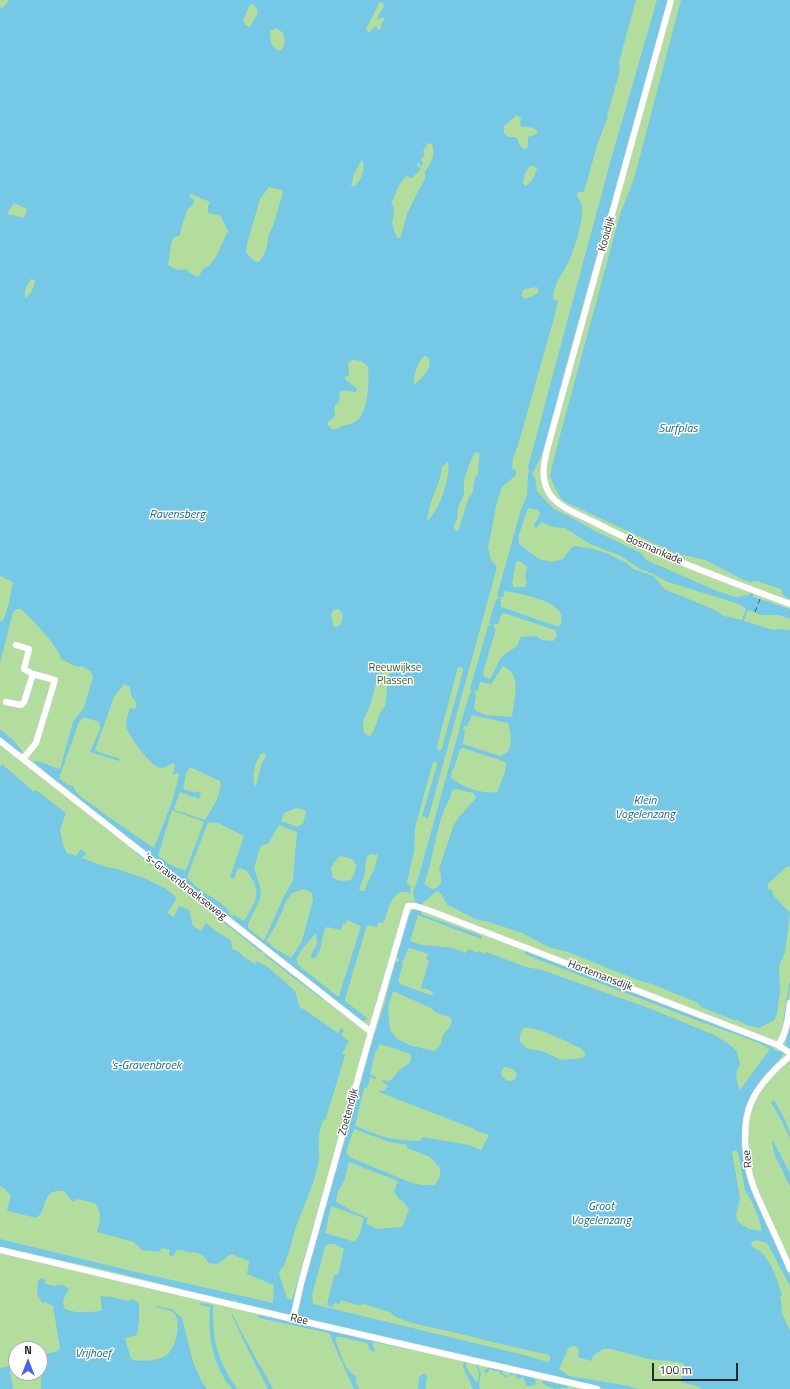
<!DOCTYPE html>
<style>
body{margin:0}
#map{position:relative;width:790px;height:1389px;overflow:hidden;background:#eae4dc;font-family:"Titillium Web",sans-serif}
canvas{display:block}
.north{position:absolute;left:8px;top:1341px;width:40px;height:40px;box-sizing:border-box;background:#fff;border:1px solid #a9a9a9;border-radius:50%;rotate:0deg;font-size:11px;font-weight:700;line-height:16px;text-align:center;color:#292929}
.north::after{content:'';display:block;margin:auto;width:14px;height:18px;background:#4666ed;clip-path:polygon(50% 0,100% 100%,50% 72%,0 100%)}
.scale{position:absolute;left:652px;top:1363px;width:86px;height:18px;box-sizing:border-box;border:2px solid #292929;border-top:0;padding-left:5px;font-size:12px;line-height:14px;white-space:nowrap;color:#292929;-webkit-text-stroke:3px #fff;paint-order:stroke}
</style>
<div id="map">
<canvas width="790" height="1389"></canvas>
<div class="north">N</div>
<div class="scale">100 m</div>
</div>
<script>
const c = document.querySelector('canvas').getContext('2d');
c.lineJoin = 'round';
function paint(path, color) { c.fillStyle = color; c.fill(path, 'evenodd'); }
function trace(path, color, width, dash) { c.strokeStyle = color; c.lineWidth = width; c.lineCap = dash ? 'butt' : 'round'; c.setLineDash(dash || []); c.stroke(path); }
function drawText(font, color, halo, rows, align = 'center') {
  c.font = font + ' "Titillium Web",sans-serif'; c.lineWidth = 3; c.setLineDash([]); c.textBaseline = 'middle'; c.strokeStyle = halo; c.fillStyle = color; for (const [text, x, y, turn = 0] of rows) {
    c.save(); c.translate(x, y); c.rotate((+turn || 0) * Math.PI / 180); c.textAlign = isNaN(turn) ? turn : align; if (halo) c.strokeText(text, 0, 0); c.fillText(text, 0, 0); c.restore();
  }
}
paint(new Path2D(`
 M 0,0 L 790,0 L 790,1389 L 0,1389 ZM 16,1349 L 40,1349 L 40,1373 L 16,1373 Z`), '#b2dd9c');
paint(new Path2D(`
 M 9,0 L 636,0 L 619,62 L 620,70 L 607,116 L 608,117 L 598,142 L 584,192 L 578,192 L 577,196 C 579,200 582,203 582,207 C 583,222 575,248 569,261 C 564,272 550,289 554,300 L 558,301 L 555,314 L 519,442 L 513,458 L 512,469 L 516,470 L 516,475 L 502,487 L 497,502 L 488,547 L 491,560 L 497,567 L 428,819 L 422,816 L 437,765 L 437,762 L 433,762 L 415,828 L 414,852 L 407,881 L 408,884 L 411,887 L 410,893 C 393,886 388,910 384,922 L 378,923 L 377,927 L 367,925 L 345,999 L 345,1001 L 368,1019 L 362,1021 L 329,996 L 329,994 L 325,993 L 193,890 L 193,888 L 191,885 L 188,886 L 86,806 C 83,801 74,799 70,793 C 68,791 68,789 66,788 L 64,789 L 33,761 C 40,760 51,767 60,769 L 73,722 L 84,708 L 93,677 L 91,671 L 81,666 L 78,667 L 61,659 C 57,644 32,620 21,609 L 16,609 L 13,612 L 0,663 L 0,621 L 3,621 L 8,607 L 13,582 L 0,576 L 0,7 L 2,8 L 4,7 ZM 382,2 L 384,6 C 382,11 377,14 378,20 L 383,17 L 385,18 L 381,25 L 381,28 L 378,30 L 376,26 L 370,32 L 368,32 L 366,29 L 379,3 ZM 250,4 L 254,5 L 258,10 L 257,15 L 250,27 L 245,25 L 243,20 ZM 276,28 L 282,32 C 286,39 286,46 280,51 C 271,48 270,41 270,31 ZM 517,115 L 521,118 L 520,126 L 534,128 L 537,131 L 537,134 L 528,137 L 528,146 L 526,149 C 518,148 520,142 516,137 L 507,137 L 504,133 L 504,126 ZM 428,143 L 432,144 C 436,155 431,163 425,172 L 425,179 L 418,191 L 407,214 L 402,233 L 400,238 L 397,238 L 392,224 L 394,210 L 393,205 L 391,204 L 399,185 C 403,182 403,178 408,175 L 409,178 L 412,178 L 421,169 L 418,167 L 417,164 L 420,163 L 420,166 L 422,166 L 423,163 L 421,159 L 425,155 L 423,151 ZM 361,161 L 363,162 C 365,170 361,179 356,185 L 351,187 L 354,174 ZM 531,165 L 537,168 C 536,174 531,184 525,186 L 523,183 C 524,176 526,170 531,165 ZM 269,187 L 282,190 L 283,192 L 273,226 L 269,234 L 266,251 L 259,262 L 254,261 L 246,253 L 247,244 L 260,199 ZM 191,194 L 210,202 L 208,206 L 208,213 L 220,215 L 228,231 L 217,255 L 209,266 L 204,268 L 198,277 L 190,273 L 185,269 C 179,272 173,268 168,265 L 171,244 L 174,237 L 179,236 L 187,210 C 191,206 194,206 194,200 L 189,196 ZM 14,203 L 27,209 L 24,218 L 7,214 ZM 31,279 L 35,280 C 35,286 30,295 26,298 C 23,292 27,285 31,279 ZM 537,287 L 539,290 L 537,294 L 526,299 L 521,296 L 524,289 ZM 424,356 L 428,357 C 434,368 422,378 414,385 C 413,376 417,363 424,356 ZM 352,360 C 359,360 364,361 368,367 C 369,381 369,414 355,422 C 351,425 347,424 343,426 C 338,428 337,430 332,429 L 328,425 L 328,422 L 335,416 L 334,407 L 336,404 L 339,403 L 340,392 L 342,390 L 356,392 L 357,389 L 345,379 L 345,377 L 349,375 L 348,363 ZM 475,452 L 479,453 C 480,459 478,468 478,475 L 475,477 L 473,492 L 468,500 L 458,532 L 453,527 L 457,519 L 458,507 L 464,495 L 464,480 L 469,465 ZM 447,462 L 448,462 C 451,476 439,511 428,520 L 427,520 L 430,505 L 440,479 L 442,467 ZM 339,609 L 343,615 L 341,624 L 336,627 L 334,627 L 331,615 L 333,610 ZM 458,667 L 463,668 L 462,675 L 443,744 L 441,750 L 438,751 L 437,746 ZM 385,670 L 388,670 L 389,672 L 385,706 C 376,714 378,728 370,736 C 365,735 363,732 363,727 C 362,720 368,712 370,706 C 374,694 375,678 385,670 ZM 124,684 L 130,687 L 131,695 L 137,704 L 135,709 L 130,708 C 128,714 125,723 127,729 C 130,737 150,765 158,767 C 165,770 168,764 174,763 L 175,765 L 173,774 L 175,775 L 177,772 L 179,774 C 175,799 163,824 154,848 L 104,814 C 95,804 78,799 73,786 L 68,785 L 59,778 L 79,722 L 83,717 L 100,722 L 99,726 L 101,727 L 90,752 L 119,761 L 120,759 L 96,751 L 95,750 L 114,697 ZM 262,753 L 265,753 L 266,756 L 261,765 L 256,786 L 255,787 C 251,776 255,761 262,753 ZM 190,767 L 220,781 C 223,793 211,810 205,820 L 175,810 L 174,808 L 180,792 L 199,799 L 201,793 L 196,791 L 195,793 L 183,789 L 186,773 ZM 296,808 L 305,810 L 306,812 L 303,824 L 297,827 L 281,821 L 284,813 ZM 172,810 L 204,822 L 186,870 C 175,869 167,862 158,856 ZM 208,822 L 218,823 L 244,836 L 230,877 L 234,879 L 238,868 L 246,870 C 263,893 257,899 244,921 L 234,915 L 232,916 L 229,913 L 229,911 C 217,897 198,892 187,877 ZM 279,825 L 297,832 L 293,880 L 282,900 L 265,939 L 263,940 L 248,928 L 248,924 L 260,899 L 261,890 L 254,868 L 260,847 L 262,845 L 268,844 ZM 370,854 L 378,855 L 375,867 L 364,891 L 360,891 L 359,888 C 361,884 363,880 364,876 C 367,868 363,859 370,854 ZM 340,856 C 344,857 349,857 353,860 C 359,864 354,875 351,880 L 341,881 L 333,878 L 331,868 L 334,862 ZM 304,889 L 312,893 L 313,900 L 302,941 L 291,958 L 274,948 L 266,941 L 276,925 L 287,900 L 292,893 ZM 347,920 L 361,926 L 339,996 L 337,996 L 298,965 L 296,959 L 303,948 L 316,933 L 317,944 L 311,955 L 312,958 L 315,958 C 325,946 319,937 327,927 L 341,930 L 343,923 L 345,924 Z
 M 657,0 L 668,0 L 563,376 C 555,408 549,446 532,474 L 535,478 L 537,491 L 554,509 L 569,516 L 595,531 L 641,553 L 646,560 L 717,591 L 736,597 L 749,595 L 751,592 L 753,592 L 753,597 L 790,609 L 790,619 L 779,615 L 761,615 L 749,610 L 747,611 L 744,621 L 773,630 L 778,629 L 790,630 L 790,867 L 787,866 L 769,883 L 767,888 L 768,890 L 771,889 L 774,896 L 790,913 L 785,952 L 779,966 L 780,991 L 777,1014 L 774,1020 L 759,1028 L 747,1025 L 737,1020 L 734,1020 L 701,1007 L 698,1003 L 652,984 L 640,981 L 565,951 L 551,948 L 522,933 L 489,922 L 475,919 L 448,905 C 444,901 443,895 438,891 C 432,893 429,900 423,902 L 421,914 L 482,936 L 481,939 L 418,915 L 410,941 L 422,945 L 455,948 L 455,949 L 466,953 L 468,949 L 478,953 L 479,951 L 485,954 L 486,952 L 526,967 L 542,970 L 654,1010 L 714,1035 L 726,1042 L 737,1051 L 740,1065 C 734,1070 736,1083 740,1090 L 770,1049 L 757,1042 L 696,1020 L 524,954 L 526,951 L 761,1042 L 771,1047 L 776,1051 L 782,1051 L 785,1046 L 790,1022 L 790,1049 L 788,1048 L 760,1084 L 743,1135 L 743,1156 L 746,1171 L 790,1276 L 790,1286 L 767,1243 L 756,1240 L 752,1242 L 751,1246 C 755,1248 759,1250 762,1253 C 772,1264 777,1280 782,1294 L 780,1297 L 782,1307 L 781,1311 L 790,1331 L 790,1389 L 701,1389 L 700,1387 L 681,1382 L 684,1364 L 678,1362 L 649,1359 L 611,1349 L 603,1349 L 598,1352 L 594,1355 L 591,1361 L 578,1357 L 579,1351 L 577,1347 L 574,1346 L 569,1347 L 559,1369 L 569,1376 L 618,1384 L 640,1389 L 606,1389 L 313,1321 L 301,1318 L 298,1312 L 294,1311 L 289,1314 L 282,1314 L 237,1303 L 237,1301 L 234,1300 L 232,1302 L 106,1270 L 0,1247 L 0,1239 L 123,1269 L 273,1303 L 274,1285 L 247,1274 L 249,1261 L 231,1254 L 217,1264 L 208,1263 C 204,1252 196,1253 188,1252 C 183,1251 182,1249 177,1250 L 173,1257 L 169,1255 L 170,1250 L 161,1248 L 160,1252 L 142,1250 L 134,1242 L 97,1232 C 101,1219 102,1215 95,1203 L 77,1199 L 73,1202 L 64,1191 C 41,1189 49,1206 37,1218 L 7,1211 L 11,1196 L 5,1189 L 0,1186 L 0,767 L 2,764 L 34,792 L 36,790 L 66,813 L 60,829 L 63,845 L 67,853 L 76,856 L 81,849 L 86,853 L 82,858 L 106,867 L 117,869 L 144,878 L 165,888 L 177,898 L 167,913 L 174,917 L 179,906 L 189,910 L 193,926 L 201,931 L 206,923 L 217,932 L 231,940 L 232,949 L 238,951 L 244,957 L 255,964 L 256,961 L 268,967 L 295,991 L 300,1009 L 302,1008 L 338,1033 L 341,1028 L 344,1030 L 341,1035 L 349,1041 L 342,1054 L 345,1055 L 326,1118 C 317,1124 319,1147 319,1156 C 318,1176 303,1208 296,1227 C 292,1238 291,1250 286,1260 C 285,1264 283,1267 280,1270 L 279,1274 L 287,1298 L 292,1300 L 337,1143 L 296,1295 L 298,1308 L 305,1278 L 307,1274 L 306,1273 L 343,1141 L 345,1140 C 346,1131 348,1122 352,1114 L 351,1112 L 358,1094 L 357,1093 L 366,1060 L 384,1006 L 395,962 L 399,961 L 399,959 L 396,957 L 406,923 L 415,903 L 413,892 L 420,872 L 460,727 L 461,727 L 460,725 L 470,693 L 472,691 L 470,689 L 488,626 L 491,625 L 489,622 L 496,600 L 498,599 L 499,597 L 497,596 L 521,509 L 527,495 L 528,474 L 529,471 L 528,467 L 610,163 ZM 528,508 L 538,510 L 540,513 L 534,526 L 537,528 L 541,522 L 553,527 L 565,528 L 590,544 L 621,556 L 640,569 L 653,574 L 668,582 L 739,604 L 746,609 L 742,620 L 724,616 L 713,609 L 664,589 L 654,576 L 633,569 L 627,563 L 606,553 L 593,549 L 575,546 L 571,548 L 563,559 L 552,562 L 539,559 L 519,544 L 519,539 L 518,537 ZM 520,561 L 527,567 C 526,572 524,577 527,582 L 525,587 L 514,587 L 512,583 L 516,562 ZM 505,591 C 520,594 572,601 560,626 L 556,626 L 501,607 L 501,602 L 500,601 L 501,597 L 503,597 ZM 504,613 L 555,630 L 557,635 L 553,641 L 541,640 L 537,636 L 521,637 L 517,646 L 501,657 L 491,678 L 489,679 L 484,677 L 483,672 L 496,629 L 494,627 L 494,624 L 498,624 L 501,615 ZM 503,666 C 507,668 511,671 513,674 C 519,685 513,706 512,717 L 486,715 L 476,711 L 474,707 L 476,695 L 474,693 L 475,691 L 478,690 L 480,682 L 491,684 ZM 472,715 L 508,723 C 511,733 513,744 507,753 L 500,756 L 463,744 L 465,730 L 463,729 L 464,726 L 467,726 ZM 463,748 L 506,762 L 505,772 L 497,792 C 480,794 465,788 451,778 L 452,770 L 454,768 L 460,749 ZM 456,789 L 473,793 L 475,795 L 476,798 L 458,818 L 453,827 L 439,869 L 441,875 L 441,883 L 437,888 L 432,889 L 424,884 C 433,860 435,834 444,810 C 447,803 451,797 452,790 ZM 410,948 L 428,954 L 426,960 L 429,961 L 421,988 L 430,990 L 434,995 L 430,995 L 400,984 L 398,980 L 403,964 L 402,963 L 403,960 L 404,960 L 408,949 ZM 393,991 L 431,1008 L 437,1013 L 450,1017 L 452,1022 C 450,1027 447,1030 444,1034 C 440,1041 443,1046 434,1051 L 412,1046 L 397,1039 L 390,1030 L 388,1007 ZM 523,1028 C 536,1025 567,1042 580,1048 L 584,1051 L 585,1055 L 583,1058 L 561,1060 L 542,1051 L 528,1049 L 520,1042 L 520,1035 ZM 380,1044 L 408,1053 L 411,1055 C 412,1064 406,1065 400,1070 C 396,1073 393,1078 389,1082 L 382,1079 L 383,1082 L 388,1086 L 384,1091 L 380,1090 L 379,1092 L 464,1125 L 475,1129 L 476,1131 L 489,1135 L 481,1150 L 469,1145 L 423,1137 L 419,1141 C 413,1140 407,1141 401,1140 C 385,1139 369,1131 355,1126 L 364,1088 L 367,1088 L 370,1077 L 376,1079 L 376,1077 L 370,1074 L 375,1053 ZM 504,1067 C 509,1067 514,1069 517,1074 L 514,1080 L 508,1081 L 502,1077 L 501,1072 ZM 354,1129 L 390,1142 L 407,1145 L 407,1148 L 430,1157 L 440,1168 L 440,1176 L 437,1182 L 434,1185 L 421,1185 L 412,1183 L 349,1157 L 346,1152 ZM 734,1151 L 736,1151 L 738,1152 L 745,1190 L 753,1204 L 761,1225 L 761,1231 L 749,1229 L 738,1222 L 736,1215 L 740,1198 L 732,1153 ZM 349,1162 L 398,1181 L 394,1191 C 397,1200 406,1202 409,1210 L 402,1227 L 378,1229 L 366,1224 L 368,1218 L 356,1213 L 336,1202 L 338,1191 L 344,1181 ZM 331,1206 L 364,1218 L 360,1233 L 355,1242 L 325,1233 ZM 327,1244 L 334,1244 L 344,1249 L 338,1275 L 334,1275 L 327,1305 L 332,1307 L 334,1303 L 340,1304 L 341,1300 L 357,1305 L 364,1304 L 390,1312 C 398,1323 443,1329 457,1333 C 487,1340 517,1349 547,1354 L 550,1356 L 550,1360 L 548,1362 L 544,1361 L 524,1355 L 313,1304 L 312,1295 L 325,1247 Z
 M 681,0 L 790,0 L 790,599 L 784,596 L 781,589 L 762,583 L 758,581 L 751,582 L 744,580 L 705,560 L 675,553 L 589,513 L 564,501 L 560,497 L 553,483 L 550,475 L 558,443 L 605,270 L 620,214 L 634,179 Z
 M 0,729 L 14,741 L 22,751 L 20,753 L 0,737 Z
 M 774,1100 C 781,1113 790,1125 790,1139 L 782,1122 L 771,1102 Z
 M 773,1141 L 790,1173 L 790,1187 L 774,1153 L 772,1142 Z
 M 41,1278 L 45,1279 L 45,1284 L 54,1286 L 60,1285 L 61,1284 L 69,1289 L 63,1300 L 64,1308 C 71,1314 92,1312 101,1311 L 102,1308 L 100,1296 L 109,1297 L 110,1296 C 116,1298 122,1300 129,1301 L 131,1299 L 139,1303 L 139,1320 L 137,1335 L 125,1338 L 131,1359 C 138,1363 161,1360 167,1355 C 176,1347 183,1321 173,1312 C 169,1309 161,1309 156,1307 L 156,1306 L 172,1309 L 182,1318 L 193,1362 L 202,1382 L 207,1389 L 41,1389 L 41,1355 L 58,1351 L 60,1348 L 53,1306 L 46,1302 L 42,1303 L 37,1293 L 38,1281 Z
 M 200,1303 L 213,1305 C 213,1315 213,1324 214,1334 C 216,1354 226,1373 237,1389 L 232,1389 C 228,1384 224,1379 221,1373 C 211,1353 208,1329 210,1307 L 200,1305 Z
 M 231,1313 L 232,1313 C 244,1339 259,1363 273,1389 L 268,1389 L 243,1340 Z
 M 258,1314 L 332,1330 L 332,1331 L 422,1352 L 373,1342 L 372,1342 L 375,1350 L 373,1352 L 370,1350 L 367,1343 L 342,1337 L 337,1337 L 335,1339 C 340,1350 344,1371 356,1376 L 356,1382 L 359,1389 L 354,1389 L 329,1333 L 259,1318 Z
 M 464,1360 L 477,1363 L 481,1374 L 479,1384 L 480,1389 L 473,1389 L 463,1367 ZM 467,1362 L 476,1364 L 479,1373 L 478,1381 L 476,1382 L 466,1367 Z
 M 9,1366 L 13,1389 L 0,1389 L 0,1368 Z
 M 490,1367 L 502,1369 L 503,1374 L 508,1376 L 512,1372 L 533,1377 L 535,1379 L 536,1384 L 530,1386 L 527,1386 L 523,1377 L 519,1379 L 517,1379 L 516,1375 L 513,1374 L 506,1378 L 498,1371 L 493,1371 L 491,1368 L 486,1374 L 484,1370 Z
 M 422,1374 L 424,1374 L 427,1376 L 426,1383 L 426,1389 L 418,1389 L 419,1377 Z
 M 545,1380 L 550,1382 L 554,1382 L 556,1384 L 566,1385 L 568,1389 C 564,1387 560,1389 555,1389 C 552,1388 550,1386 546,1386 L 542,1382 Z`), '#75c8e6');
trace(new Path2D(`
 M 137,853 L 183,890
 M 184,890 L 262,952
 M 265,955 L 323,999
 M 784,1021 L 790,982`), '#75c8e6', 1.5);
trace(new Path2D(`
 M 755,612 L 760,599`), '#166790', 1, [5, 4]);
const minor = new Path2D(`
 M 671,0 L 548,446 C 544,462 540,477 549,493 C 558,507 577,514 592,521 C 655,554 723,579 790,604
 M 16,645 L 29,649 L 24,669 L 33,674 L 55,680 L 36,743 L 23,759
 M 6,702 L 21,705 L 24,702 L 33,674
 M 0,741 L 371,1032
 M 778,1045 C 787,1033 788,1018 790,1003
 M 790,1056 C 775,1068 758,1086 751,1103 C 741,1126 745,1165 754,1188 C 765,1215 779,1242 790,1269
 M 0,1250 L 293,1319 L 597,1389
 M 293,1319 L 301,1283 L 327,1190 L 371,1032 L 408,906 L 415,906 L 428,910 L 778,1045 L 790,1053`);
trace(minor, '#d1d4e1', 7);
trace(minor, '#fff', 6);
drawText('11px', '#292929', '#fff', [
 ["Kooidijk",607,234,-75],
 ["Bosmankade",654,550,23],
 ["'s-Gravenbroekseweg",185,887,38],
 ["Hortemansdijk",600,976,21],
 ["Zoetendijk",349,1112,-75],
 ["Ree",748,1159,-97],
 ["Ree",299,1320,12]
]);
drawText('11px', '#2d601f', '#fff', [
 ["Reeuwijkse",395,668],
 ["Plassen",395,681]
]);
drawText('italic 12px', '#166790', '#fff', [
 ["Surfplas",678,429],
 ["Ravensberg",177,515],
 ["Klein",645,801],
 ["Vogelenzang",645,815],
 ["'s-Gravenbroek",146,1066],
 ["Groot",601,1207],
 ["Vogelenzang",601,1221],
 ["Vrijhoef",93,1354]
]);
</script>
